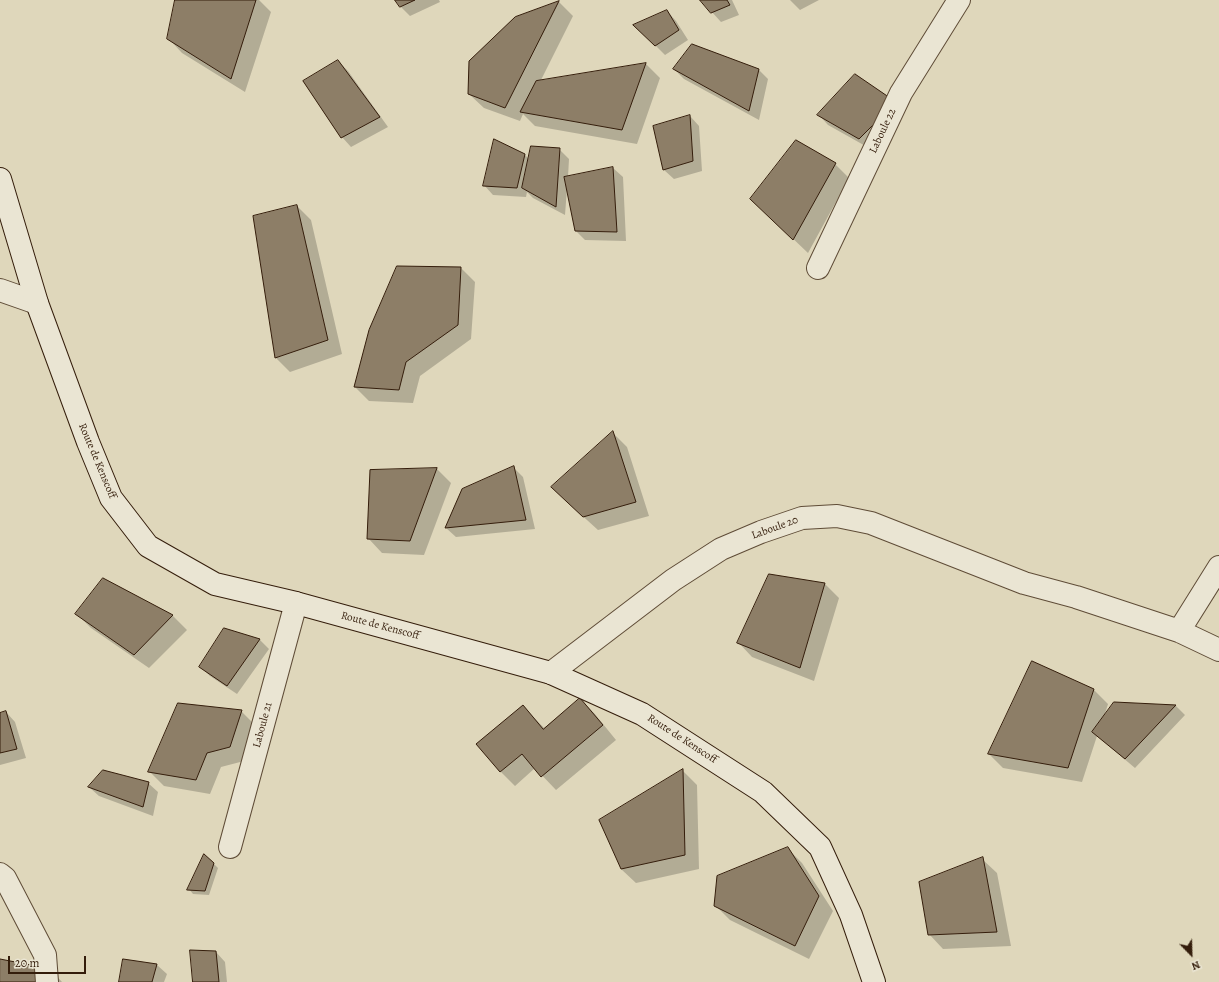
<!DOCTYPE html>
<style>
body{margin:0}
#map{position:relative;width:1219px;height:982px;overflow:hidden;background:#dfd7bb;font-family:Alegreya,serif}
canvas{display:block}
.north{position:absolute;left:1171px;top:934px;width:40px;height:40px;-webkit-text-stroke:3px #eae5d3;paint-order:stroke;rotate:157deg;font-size:11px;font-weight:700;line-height:16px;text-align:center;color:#341d0b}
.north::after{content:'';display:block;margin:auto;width:14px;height:18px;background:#341d0b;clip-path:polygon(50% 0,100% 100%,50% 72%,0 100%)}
.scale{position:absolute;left:8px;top:956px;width:78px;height:18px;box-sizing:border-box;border:2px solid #341d0b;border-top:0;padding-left:5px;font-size:12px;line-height:14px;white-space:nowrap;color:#341d0b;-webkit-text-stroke:3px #eae5d3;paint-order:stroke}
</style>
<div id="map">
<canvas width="1219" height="982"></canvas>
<div class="north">N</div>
<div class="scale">20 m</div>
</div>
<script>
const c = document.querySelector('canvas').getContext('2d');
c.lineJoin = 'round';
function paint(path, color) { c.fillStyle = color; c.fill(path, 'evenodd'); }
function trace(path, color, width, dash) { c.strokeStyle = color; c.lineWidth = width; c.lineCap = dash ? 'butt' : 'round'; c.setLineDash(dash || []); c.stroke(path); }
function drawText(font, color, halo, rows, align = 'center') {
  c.font = font + ' Alegreya,serif'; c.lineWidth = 3.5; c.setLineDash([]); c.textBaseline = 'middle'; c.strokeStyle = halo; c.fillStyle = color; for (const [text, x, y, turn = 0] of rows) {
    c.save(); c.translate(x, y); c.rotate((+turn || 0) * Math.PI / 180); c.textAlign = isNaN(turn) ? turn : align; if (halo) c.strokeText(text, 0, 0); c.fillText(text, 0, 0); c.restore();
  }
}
paint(new Path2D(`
 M 176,0 L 259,0 L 271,12 L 245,92 L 182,53 L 168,38 Z
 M 397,0 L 439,0 L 440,2 L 410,16 L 401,7 Z
 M 701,0 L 732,0 L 739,15 L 721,22 Z
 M 790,0 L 819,0 L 800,10 Z
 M 559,2 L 573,16 L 540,82 L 646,64 L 660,78 L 637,144 L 535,126 L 523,114 L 520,121 L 484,108 L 469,94 L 515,18 Z
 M 667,11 L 676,21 L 688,40 L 665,55 L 635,25 Z
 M 338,61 L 348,71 L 388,127 L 351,147 L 342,137 Z
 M 674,69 L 758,69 L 768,79 L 759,120 L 684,79 Z
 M 895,103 L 904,112 L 869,148 L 828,125 L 819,115 Z
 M 690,116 L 699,126 L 702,171 L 674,179 L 664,170 Z
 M 559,149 L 569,159 L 568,177 L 613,168 L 623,177 L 626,241 L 585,240 L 576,231 L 567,189 L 565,215 L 533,198 L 527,192 L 526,197 L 493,195 L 484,185 L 524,154 L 529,159 Z
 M 835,164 L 849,178 L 808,253 L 766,213 Z
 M 297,206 L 311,220 L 342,354 L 290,372 L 276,358 L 254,217 Z
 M 461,268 L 475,282 L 471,339 L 420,376 L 413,403 L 369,401 L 355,387 Z
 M 613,433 L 627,447 L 649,516 L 598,530 L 566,501 Z
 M 513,467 L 523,477 L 535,529 L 456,537 L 446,528 Z
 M 437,469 L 451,483 L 424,555 L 382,553 L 368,538 L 371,471 Z
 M 770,576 L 825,584 L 839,598 L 814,681 L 752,657 L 738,642 Z
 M 103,579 L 173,616 L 187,630 L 149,668 L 91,628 L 77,614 Z
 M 225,629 L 260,640 L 269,649 L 237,694 L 210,676 L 201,667 Z
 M 1032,662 L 1094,690 L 1108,704 L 1104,717 L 1115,703 L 1176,706 L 1185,715 L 1135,768 L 1097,736 L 1082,782 L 1003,768 L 989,754 Z
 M 580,699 L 594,713 L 616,740 L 556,790 L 535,768 L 515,786 L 501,772 L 477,744 L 523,706 L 545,729 Z
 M 241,711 L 255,725 L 244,761 L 221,767 L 210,794 L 164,786 L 150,772 Z
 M 6,712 L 15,722 L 26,758 L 0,765 L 0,714 Z
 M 683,771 L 697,785 L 699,869 L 636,883 L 621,869 Z
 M 148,783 L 158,792 L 153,816 L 99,796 L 89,787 Z
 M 788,849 L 802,863 L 833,911 L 809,959 L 730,920 L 716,906 Z
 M 205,855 L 218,868 L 209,895 L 193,894 L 189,889 Z
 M 982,859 L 997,873 L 1011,946 L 943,949 L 929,934 Z
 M 216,952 L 225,962 L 227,982 L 194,982 Z
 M 0,960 L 51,970 L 62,982 L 0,982 Z
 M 124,960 L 157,965 L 167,974 L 164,982 L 120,982 Z`), '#0003');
const building = new Path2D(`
 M 175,0 L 256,0 L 231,79 L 167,39 Z
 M 395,0 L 415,0 L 400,7 Z
 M 700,0 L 727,0 L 730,5 L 711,13 Z
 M 559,1 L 505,108 L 468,94 L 469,61 L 515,17 Z
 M 667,10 L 679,30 L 655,46 L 633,25 Z
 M 692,44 L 759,69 L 749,111 L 673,69 Z
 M 338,60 L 380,117 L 341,138 L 303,81 Z
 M 646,63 L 622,130 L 520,112 L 536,81 Z
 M 855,74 L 896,102 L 859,139 L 817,115 Z
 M 690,115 L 693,161 L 663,170 L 653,126 Z
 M 494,139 L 525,154 L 517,188 L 483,186 Z
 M 796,140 L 836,163 L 793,240 L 750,199 Z
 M 531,146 L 560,148 L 556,207 L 522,188 Z
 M 613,167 L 617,232 L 575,231 L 564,177 Z
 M 297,205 L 328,340 L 275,358 L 253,216 Z
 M 397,266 L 461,267 L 458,325 L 406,362 L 399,390 L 354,387 L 369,330 Z
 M 613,431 L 636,502 L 583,517 L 551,487 Z
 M 514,466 L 526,520 L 445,528 L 462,489 Z
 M 437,468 L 410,541 L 367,539 L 370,470 Z
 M 769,574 L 825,583 L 800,668 L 737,643 Z
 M 103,578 L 173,615 L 134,655 L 75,614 Z
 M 224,628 L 260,639 L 227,686 L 199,667 Z
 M 1032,661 L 1094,689 L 1068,768 L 988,754 Z
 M 580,698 L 603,725 L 541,777 L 522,754 L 500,772 L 476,744 L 523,705 L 543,729 Z
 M 1114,702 L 1176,705 L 1125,759 L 1092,732 Z
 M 178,703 L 242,710 L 230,747 L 207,753 L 196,780 L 148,772 Z
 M 6,711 L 17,749 L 0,753 L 0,713 Z
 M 683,769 L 685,855 L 621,869 L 599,820 Z
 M 103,770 L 149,782 L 143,807 L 88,787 Z
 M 788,847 L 819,896 L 795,946 L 714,906 L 717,876 Z
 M 204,854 L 214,863 L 205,891 L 187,890 Z
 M 983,857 L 997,932 L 928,935 L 919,882 Z
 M 190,950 L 216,951 L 219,982 L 193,982 Z
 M 0,959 L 51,969 L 41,982 L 0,982 Z
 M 123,959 L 157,964 L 152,982 L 119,982 Z`);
paint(building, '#8d7e67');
trace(building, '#341d0b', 1);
const minor = new Path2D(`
 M 818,268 L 901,93 L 959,0
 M 0,290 L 37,303
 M 1179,631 L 1219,567
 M 551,673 L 673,580 L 721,549 L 761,532 L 802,518 L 837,516 L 871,523 L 1024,583 L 1076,597 L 1179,631 L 1219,650
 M 230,847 L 296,603
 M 0,874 L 5,878 L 45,955 L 47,982`);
const secondary = new Path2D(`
 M 0,179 L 37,303 L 88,442 L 111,498 L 148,546 L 215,584 L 296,603 L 551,673 L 642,714 L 763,792 L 820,847 L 851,915 L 874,982`);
trace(minor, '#5f4c37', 24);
trace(secondary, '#341d0b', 24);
trace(minor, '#eae5d3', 22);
trace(secondary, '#eae5d3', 22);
drawText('11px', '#341d0b', '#eae5d3', [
 ["Laboule 22",883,131,-65],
 ["Route de Kenscoff",97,461,67],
 ["Laboule 20",775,528,-20],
 ["Route de Kenscoff",380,626,15],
 ["Laboule 21",263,725,-75],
 ["Route de Kenscoff",682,739,33]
]);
</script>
